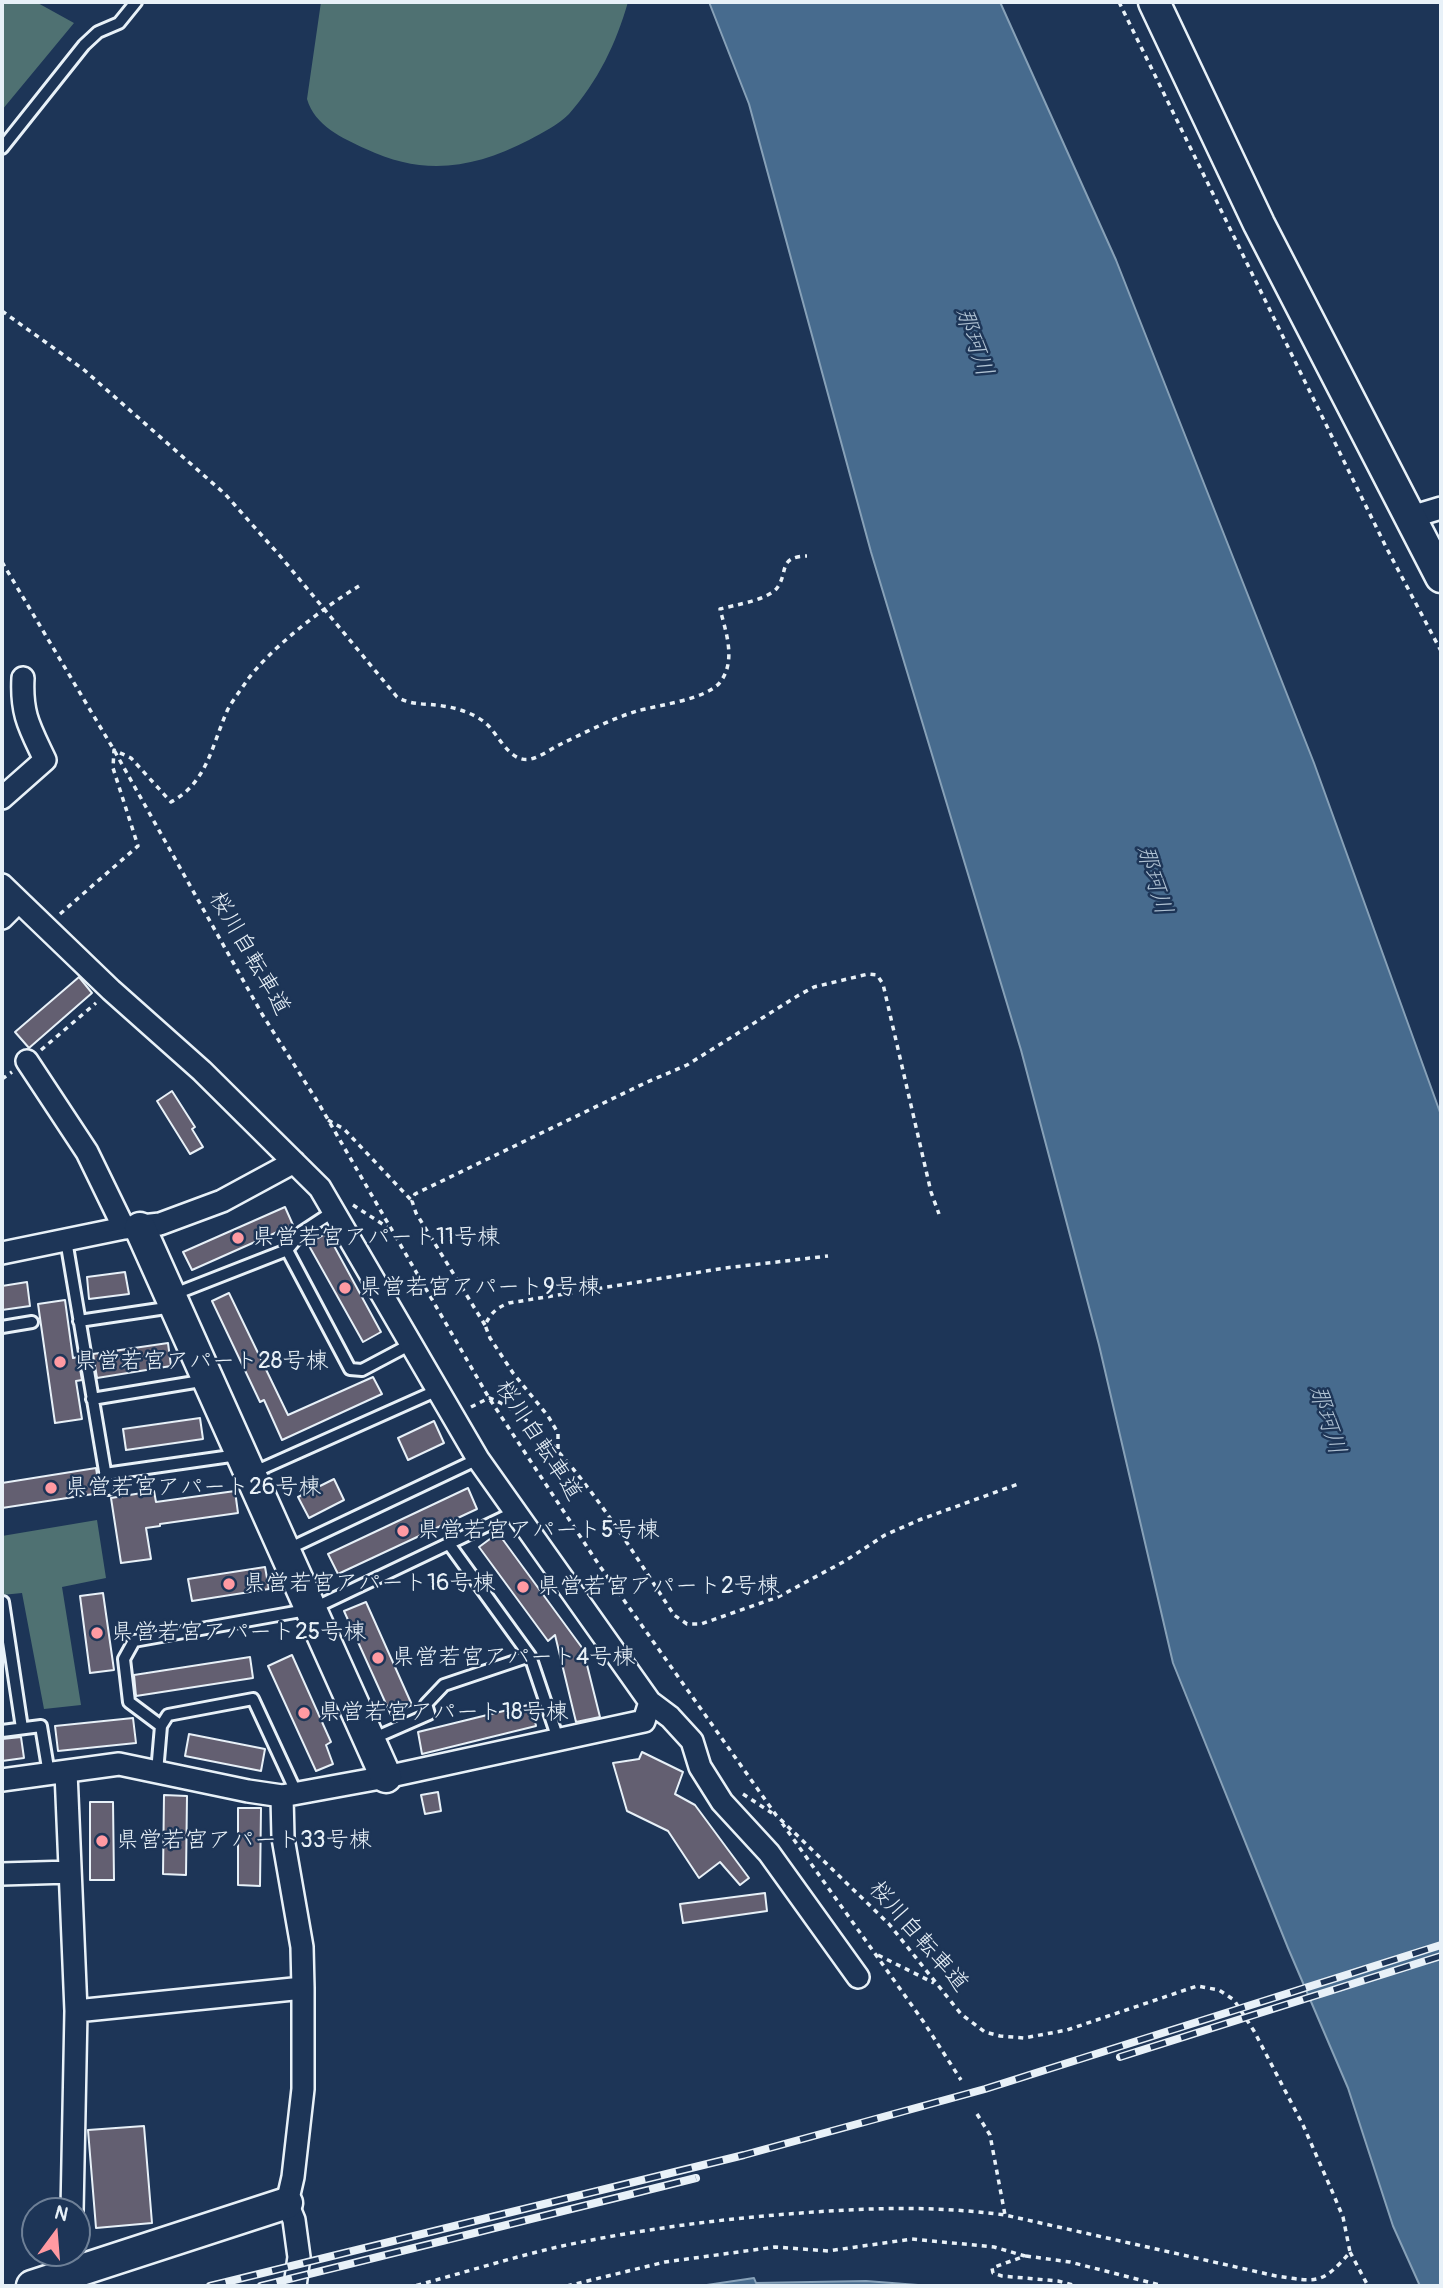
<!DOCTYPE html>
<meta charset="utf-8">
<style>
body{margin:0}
#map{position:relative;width:1443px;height:2288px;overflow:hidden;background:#1d3557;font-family:Pangolin,sans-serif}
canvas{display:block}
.frame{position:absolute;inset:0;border:4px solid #e8f1f8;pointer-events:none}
.north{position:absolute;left:21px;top:2197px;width:70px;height:70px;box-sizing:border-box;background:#1d3557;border:2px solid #6e8097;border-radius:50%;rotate:16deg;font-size:19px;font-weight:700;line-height:28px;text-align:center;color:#e8f1f8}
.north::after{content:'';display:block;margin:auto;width:24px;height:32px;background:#ff9aa2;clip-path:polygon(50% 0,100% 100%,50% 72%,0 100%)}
</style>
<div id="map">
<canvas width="1443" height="2288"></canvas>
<div class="frame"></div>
<div class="north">N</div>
</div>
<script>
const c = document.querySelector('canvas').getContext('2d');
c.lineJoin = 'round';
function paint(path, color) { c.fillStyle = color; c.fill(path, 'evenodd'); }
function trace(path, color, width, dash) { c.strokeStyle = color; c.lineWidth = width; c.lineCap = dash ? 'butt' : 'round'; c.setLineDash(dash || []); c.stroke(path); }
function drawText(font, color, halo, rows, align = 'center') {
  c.font = font + ' Pangolin,"Klee One",sans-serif'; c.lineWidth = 5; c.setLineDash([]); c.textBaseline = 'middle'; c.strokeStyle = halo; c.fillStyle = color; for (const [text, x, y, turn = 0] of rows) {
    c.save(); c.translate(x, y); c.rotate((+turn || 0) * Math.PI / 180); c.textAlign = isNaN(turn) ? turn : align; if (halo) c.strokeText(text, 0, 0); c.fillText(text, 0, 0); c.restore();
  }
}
paint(new Path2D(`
 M 2,2 L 36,2 L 74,23 L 2,110 Z
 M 321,2 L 628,2 C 616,44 598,81 569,114 C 558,125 542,133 529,140 C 473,169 423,176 366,149 C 342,138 315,126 307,99 Z
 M 97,1520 L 106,1578 L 62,1587 L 81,1705 L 44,1709 L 22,1593 L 2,1595 L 2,1536 Z`), '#4f7172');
const water = new Path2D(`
 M 709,2 L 1000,2 L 1116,260 L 1314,763 L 1441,1115 L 1441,2286 L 1420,2286 L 1393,2226 L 1348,2088 L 1288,1948 L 1173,1663 L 1099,1345 L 1021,1050 L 871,552 L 749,104 Z
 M 754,2278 L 756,2283 L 866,2281 L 931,2286 L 700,2286 Z`);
paint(water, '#476b8e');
trace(water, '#87a1b8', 2);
const building = new Path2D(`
 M 79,977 L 92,993 L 29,1048 L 15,1032 Z
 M 172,1091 L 195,1127 L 192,1129 L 203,1147 L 190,1154 L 157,1101 Z
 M 285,1207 L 293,1225 L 192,1270 L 183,1252 Z
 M 327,1233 L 381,1332 L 363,1342 L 308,1244 Z
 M 125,1272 L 129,1294 L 89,1299 L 87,1277 Z
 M 27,1282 L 30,1306 L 2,1310 L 2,1286 Z
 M 229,1293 L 288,1415 L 373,1377 L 382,1394 L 282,1440 L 264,1400 L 260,1402 L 212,1301 Z
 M 65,1300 L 73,1358 L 78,1357 L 82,1380 L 76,1381 L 82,1419 L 55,1423 L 38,1304 Z
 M 168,1343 L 171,1366 L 97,1378 L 93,1354 Z
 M 200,1418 L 203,1439 L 126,1450 L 123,1429 Z
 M 434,1421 L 444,1443 L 408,1460 L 398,1438 Z
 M 96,1468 L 100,1493 L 2,1508 L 2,1483 Z
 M 334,1479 L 344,1500 L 309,1518 L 298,1497 Z
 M 468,1488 L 477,1509 L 338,1574 L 328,1554 Z
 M 154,1491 L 156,1502 L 235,1491 L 238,1513 L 160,1524 L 160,1526 L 146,1528 L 151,1559 L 121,1563 L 111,1498 Z
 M 498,1533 L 583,1649 L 600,1717 L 576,1722 L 555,1635 L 548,1641 L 479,1547 Z
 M 265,1567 L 269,1589 L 192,1601 L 188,1579 Z
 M 103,1593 L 114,1670 L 90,1673 L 80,1596 Z
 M 366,1602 L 412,1705 L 391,1715 L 344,1611 Z
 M 292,1655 L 331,1742 L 326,1745 L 333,1764 L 316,1771 L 268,1666 Z
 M 250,1657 L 253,1678 L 136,1696 L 134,1675 Z
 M 532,1704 L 536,1726 L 422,1754 L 418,1732 Z
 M 133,1718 L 136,1743 L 58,1751 L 55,1726 Z
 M 189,1734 L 265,1749 L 261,1771 L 185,1756 Z
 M 21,1737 L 24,1758 L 2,1761 L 2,1739 Z
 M 642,1752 L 683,1772 L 675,1794 L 695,1805 L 749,1878 L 740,1885 L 720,1862 L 699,1878 L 668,1831 L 627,1811 L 613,1763 L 639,1759 Z
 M 438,1792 L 441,1811 L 425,1814 L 421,1795 Z
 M 164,1795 L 187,1796 L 186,1875 L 163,1874 Z
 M 90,1802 L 113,1802 L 114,1880 L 90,1880 Z
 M 238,1808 L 261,1808 L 260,1886 L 238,1885 Z
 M 765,1893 L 767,1911 L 683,1923 L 680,1904 Z
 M 144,2126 L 152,2223 L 96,2228 L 88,2130 Z`);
paint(building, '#635f71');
trace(building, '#e8f1f8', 2);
const lane = new Path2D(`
 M 2,148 L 84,45 L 98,32 L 119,23 L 136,2
 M 66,1240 L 108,1489
 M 287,1250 L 350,1369 L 362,1370 L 411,1344
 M 172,1295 L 287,1250 L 302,1232 L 334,1211
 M 79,1321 L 173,1307
 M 2,1327 L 32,1322
 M 92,1399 L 207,1380
 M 252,1473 L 438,1390
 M 105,1474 L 238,1455
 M 449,1544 L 530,1656 L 558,1739
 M 286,1550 L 478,1459
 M 3,1602 L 22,1728
 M 161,1726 L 129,1702 L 124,1659 L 134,1641 L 312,1609 L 515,1512
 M 2,1731 L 41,1726 L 49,1774
 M 372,1739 L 429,1714 L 426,1704 L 444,1685 L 530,1656
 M 157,1772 L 161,1726 L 168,1715 L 253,1699 L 297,1794`);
const street = new Path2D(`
 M 1411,517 L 1441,508
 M 2,798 L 45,760 C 30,728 21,715 23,678
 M 2,885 L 111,990 L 202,1071 L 320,1188 L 478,1459 L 650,1702 L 644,1721 L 386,1777 L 282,1796 L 248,1791 L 119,1764 L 2,1780
 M 2,918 L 18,902
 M 27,1061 L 87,1152 L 124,1228
 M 2,1253 L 124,1228 L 160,1224 L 222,1201 L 294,1162
 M 650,1702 L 670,1717 L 692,1741 L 700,1767 L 722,1802 L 769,1853 L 858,1977
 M 66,1772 L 76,2011 L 72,2211
 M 282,1796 L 283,1838 L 302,1947 L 303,1988 L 303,2089 L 293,2177 L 287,2203 L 294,2220 L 299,2257 L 295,2286
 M 2,1874 L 70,1872
 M 76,2011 L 303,1988`);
const secondary = new Path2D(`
 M 1154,2 L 1259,224 L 1441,577
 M 140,1228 L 386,1777
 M 32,2286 L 287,2203`);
trace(lane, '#e8f1f8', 16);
trace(street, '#e8f1f8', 26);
trace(secondary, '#e8f1f8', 35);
trace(new Path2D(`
 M 1119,2 L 1386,547 L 1441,651
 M 2,311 L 83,369 L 225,494 L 281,557 L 397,697 C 413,706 426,703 443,706 C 457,708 472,713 483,721 C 498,731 508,764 531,759 C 540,757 551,749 559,745 C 584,733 611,719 637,711 C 659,705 709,699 721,681 C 736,660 726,632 720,609 C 734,605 768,600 777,588 C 789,572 777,557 807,556
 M 2,562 L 114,750 L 262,1014 L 319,1104 L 489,1398 L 599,1565 L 776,1815 L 889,1924 L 961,2014 L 985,2032 L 1000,2036 L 1024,2038 L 1067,2030 L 1197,1986 L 1219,1990 L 1234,2000 L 1254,2031 L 1303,2125 L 1332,2191 L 1343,2217 L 1350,2252 C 1322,2285 1317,2282 1276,2276 L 1005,2215 C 932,2205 861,2208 788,2214 C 712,2220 637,2230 562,2246 C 513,2257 463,2273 414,2286
 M 60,914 L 138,846 L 113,768 L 114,750 L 131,758 L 171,802 C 208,782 212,744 228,709 C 233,700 240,691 246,682 C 269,649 324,607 359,586
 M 41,1050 L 96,1003
 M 2,1079 L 12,1072
 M 328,1120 L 344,1129 L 412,1201
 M 353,1205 L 387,1227
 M 485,1325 L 416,1213 L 412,1201 L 415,1194 L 645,1083 L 687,1065 L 799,995 L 814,987 L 868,974 L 877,975 L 883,984 L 931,1192 L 939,1214
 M 471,1407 L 489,1398 C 555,1420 635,1556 674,1615 L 687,1624 L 701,1624 L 778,1597 L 845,1561 L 885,1535 L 919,1520 L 1018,1484
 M 558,1449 L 558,1433 L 548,1416 L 513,1373 L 490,1338 L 485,1325 C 491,1313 496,1308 509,1303 L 725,1268 L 828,1256
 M 743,1794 L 772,1813
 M 782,1823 L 923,2021 L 961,2080
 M 878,1955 L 934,1983
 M 977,2114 L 990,2135 L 1005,2215
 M 1350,2252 L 1368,2286
 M 1026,2256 L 1070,2262 L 1164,2286
 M 567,2286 L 665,2262 L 775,2247 L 828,2251 L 912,2239 L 994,2247 L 1025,2256 L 992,2268 L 993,2273 L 1002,2276 L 1058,2281 L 1077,2286`), '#e8f1f8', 3.5, [5, 5]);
trace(lane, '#1d3557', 10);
trace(street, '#1d3557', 21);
trace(secondary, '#1d3557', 30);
const rail = new Path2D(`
 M 1120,2057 L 1441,1956
 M 210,2286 L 744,2155 L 985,2089 L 1441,1945
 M 261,2286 L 696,2178`);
trace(rail, '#e8f1f8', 8);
trace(rail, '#1d3557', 5, [16]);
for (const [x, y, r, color] of [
 [238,1238,7,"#ff9aa2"],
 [345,1288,7,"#ff9aa2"],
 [60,1362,7,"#ff9aa2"],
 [51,1488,7,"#ff9aa2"],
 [403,1531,7,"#ff9aa2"],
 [229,1584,7,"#ff9aa2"],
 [523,1587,7,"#ff9aa2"],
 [97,1633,7,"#ff9aa2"],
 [378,1658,7,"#ff9aa2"],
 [304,1713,7,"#ff9aa2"],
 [102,1841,7,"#ff9aa2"]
]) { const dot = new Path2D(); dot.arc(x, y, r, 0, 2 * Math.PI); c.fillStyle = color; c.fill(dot); trace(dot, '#1d3557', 2.5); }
drawText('23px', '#e8f1f8', '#1d3557', [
 ["桜川自転車道",249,954,60],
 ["桜川自転車道",538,1441,57],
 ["桜川自転車道",918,1937,49]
]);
drawText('23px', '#e8f1f8', '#1d3557', [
 ["県営若宮アパート11号棟",252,1238],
 ["県営若宮アパート9号棟",359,1288],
 ["県営若宮アパート28号棟",74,1362],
 ["県営若宮アパート26号棟",65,1488],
 ["県営若宮アパート5号棟",417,1531],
 ["県営若宮アパート16号棟",243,1584],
 ["県営若宮アパート2号棟",537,1587],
 ["県営若宮アパート25号棟",111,1633],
 ["県営若宮アパート4号棟",392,1658],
 ["県営若宮アパート18号棟",318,1713],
 ["県営若宮アパート33号棟",116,1841]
], 'left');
drawText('italic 24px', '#b0c2d3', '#1d3557', [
 ["那珂川",973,342,71],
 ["那珂川",1153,880,73],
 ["那珂川",1326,1420,72]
]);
</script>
